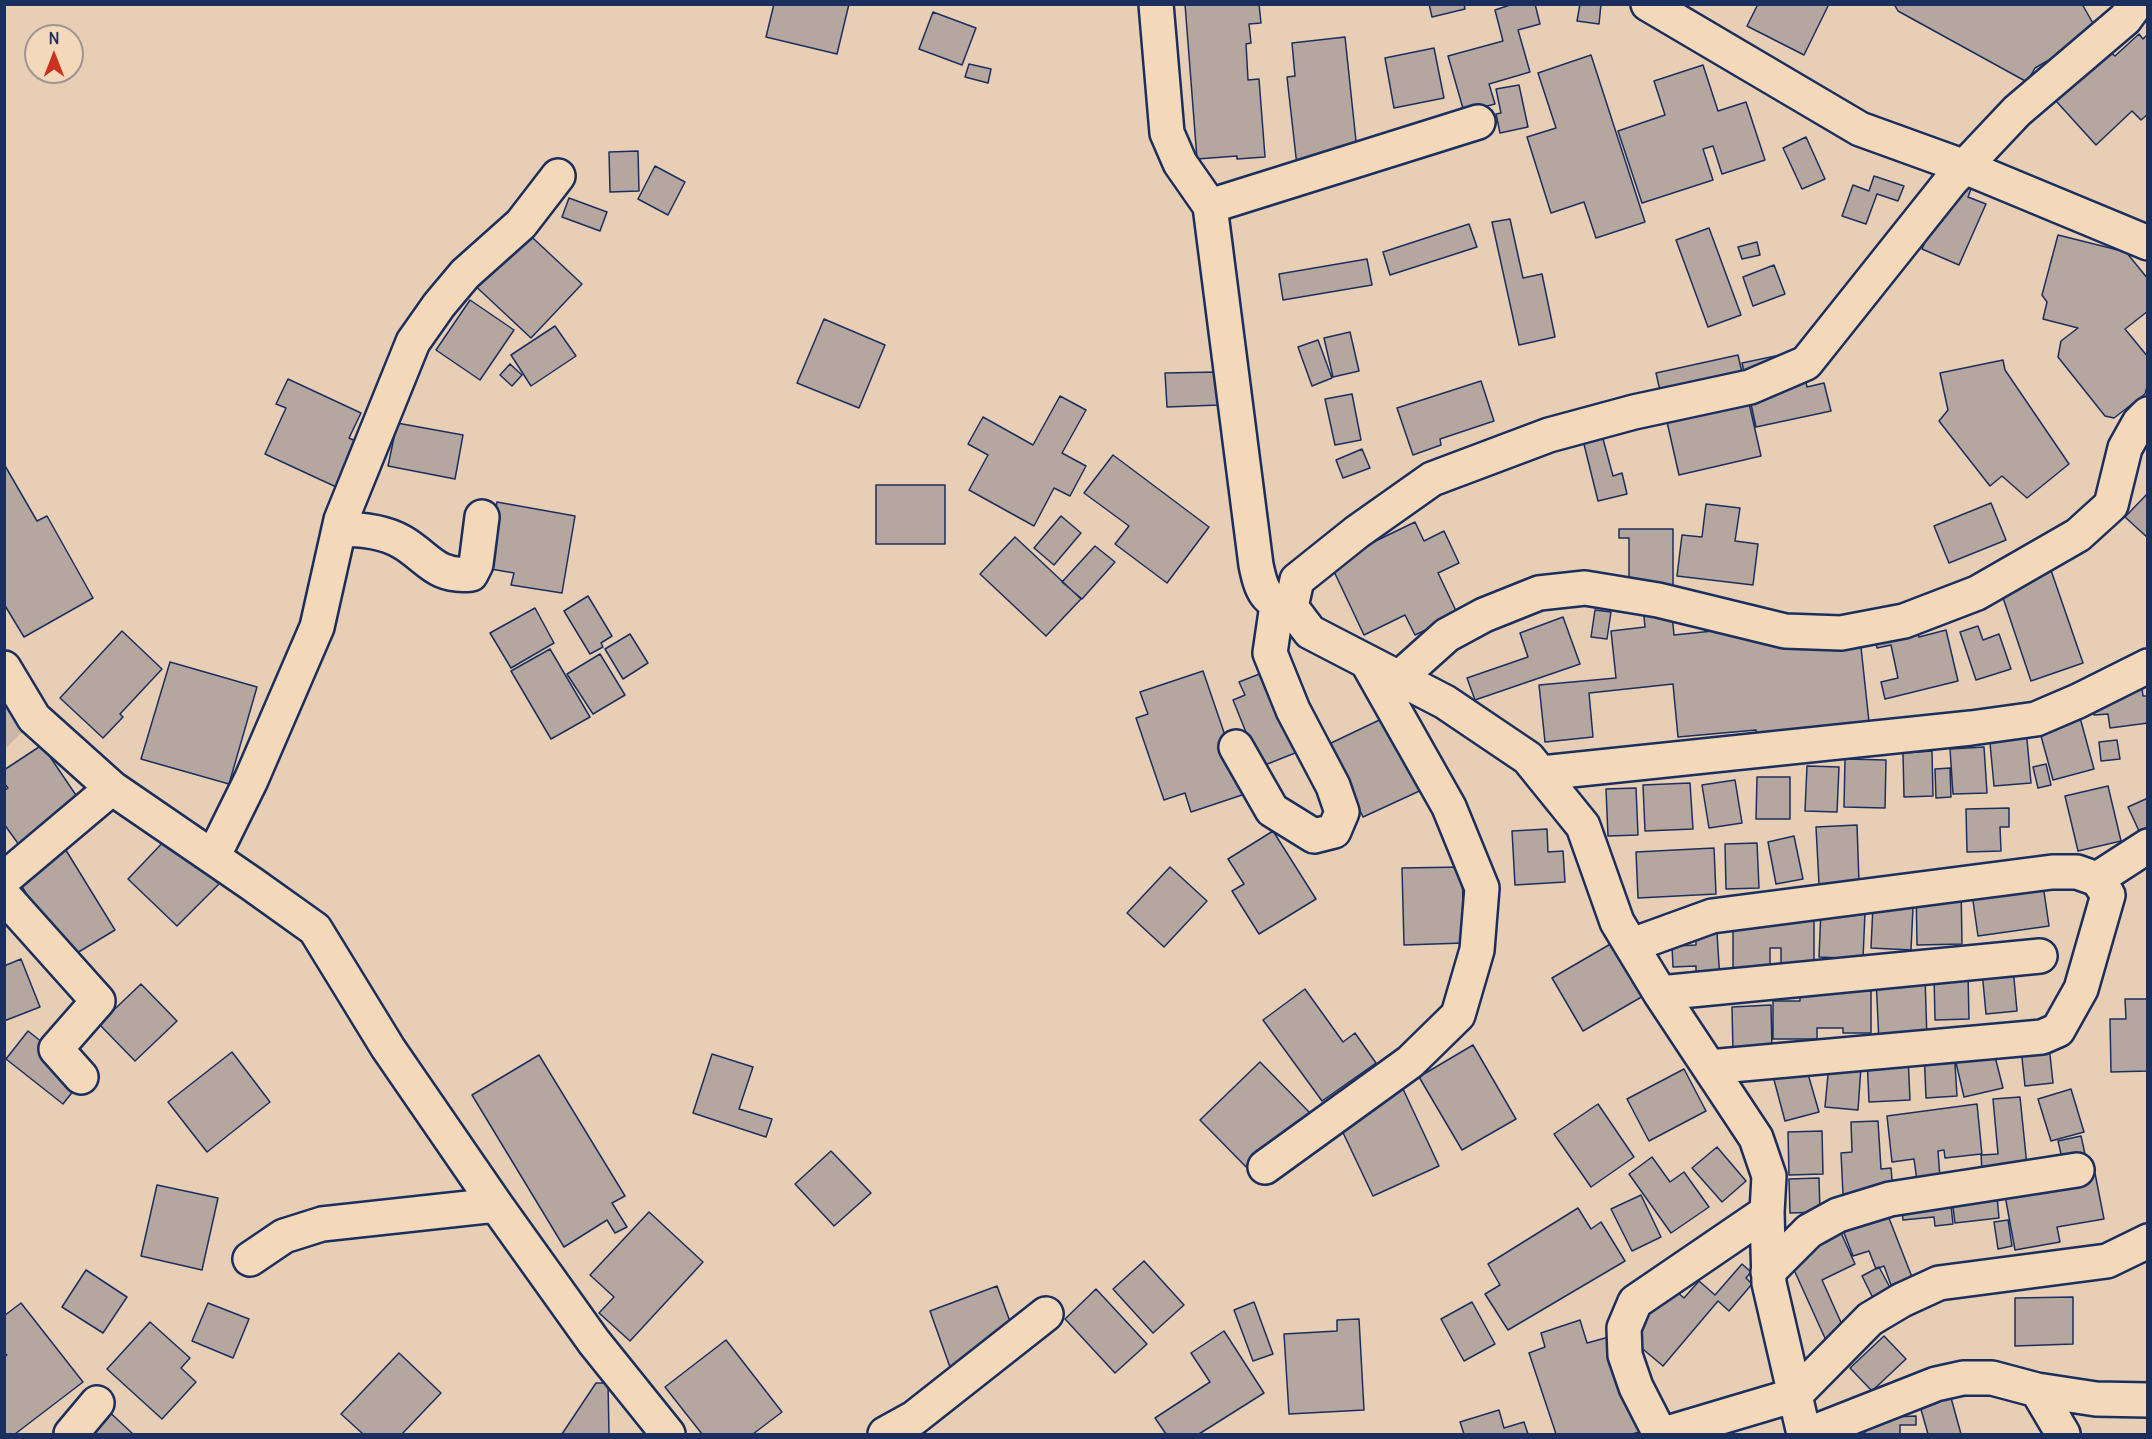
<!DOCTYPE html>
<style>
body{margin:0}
#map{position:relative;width:2152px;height:1439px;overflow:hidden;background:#e7ceb5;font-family:Delius,sans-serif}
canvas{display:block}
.frame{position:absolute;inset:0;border:6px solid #1b2f5e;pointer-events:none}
.north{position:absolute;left:24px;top:24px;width:60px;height:60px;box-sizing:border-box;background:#f4d8ba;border:2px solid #9d9495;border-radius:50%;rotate:0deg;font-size:16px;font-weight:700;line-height:24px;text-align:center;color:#1b2f5e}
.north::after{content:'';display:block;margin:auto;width:21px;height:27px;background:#c8321e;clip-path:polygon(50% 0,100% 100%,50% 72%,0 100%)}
</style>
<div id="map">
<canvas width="2152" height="1439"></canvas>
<div class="frame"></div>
<div class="north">N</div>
</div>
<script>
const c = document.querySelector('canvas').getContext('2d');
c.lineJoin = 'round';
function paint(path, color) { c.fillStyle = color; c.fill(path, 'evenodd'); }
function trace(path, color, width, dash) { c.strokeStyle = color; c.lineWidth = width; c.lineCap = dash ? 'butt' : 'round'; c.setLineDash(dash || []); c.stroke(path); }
paint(new Path2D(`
 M 4,693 L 27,727 L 5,749 L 4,749 Z`), '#c9b6a8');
const building = new Path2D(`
 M 774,4 L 849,4 L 837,54 L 766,37 Z
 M 1185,4 L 1259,4 L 1261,23 L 1249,24 L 1251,43 L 1246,44 L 1248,80 L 1259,79 L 1265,157 L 1237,159 L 1237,156 L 1197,159 Z
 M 1429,4 L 1464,4 L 1465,9 L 1432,17 Z
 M 1513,4 L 1535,4 L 1540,24 L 1518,30 L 1530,72 L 1489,84 L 1495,104 L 1464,112 L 1448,56 L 1503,41 L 1495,10 Z
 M 1580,4 L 1601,4 L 1599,24 L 1577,21 Z
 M 1758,4 L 1829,4 L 1804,55 L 1747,26 Z
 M 1894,4 L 2082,4 L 2098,32 L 2035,68 L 2027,82 L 1898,11 Z
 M 933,12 L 976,28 L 962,65 L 919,49 Z
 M 2139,34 L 2143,39 L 2148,34 L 2148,114 L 2141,120 L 2132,111 L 2096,145 L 2056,101 L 2110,52 L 2115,56 Z
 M 1345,37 L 1358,160 L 1297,166 L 1287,77 L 1295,76 L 1292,43 Z
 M 1434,48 L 1444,98 L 1394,108 L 1385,58 Z
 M 1591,55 L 1645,222 L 1596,238 L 1584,202 L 1551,213 L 1527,137 L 1556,128 L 1538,73 Z
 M 969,64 L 991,69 L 988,83 L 965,77 Z
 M 1703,65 L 1718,111 L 1746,102 L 1765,160 L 1722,174 L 1713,146 L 1703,149 L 1713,180 L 1642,203 L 1618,131 L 1665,115 L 1654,81 Z
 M 1519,85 L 1528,127 L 1500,133 L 1496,114 L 1501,113 L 1496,89 Z
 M 1806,137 L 1825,179 L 1802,189 L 1783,148 Z
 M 638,151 L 639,191 L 610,192 L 609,152 Z
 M 655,166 L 685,182 L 668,215 L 638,199 Z
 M 1874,176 L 1904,186 L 1898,201 L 1877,194 L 1866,224 L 1842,216 L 1853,185 L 1869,191 Z
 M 1951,180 L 1971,189 L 1968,197 L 1986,204 L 1959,265 L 1922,249 Z
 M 569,198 L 607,212 L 600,231 L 562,217 Z
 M 1510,219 L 1523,278 L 1542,274 L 1555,337 L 1519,345 L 1492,222 Z
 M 1469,224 L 1477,247 L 1390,275 L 1383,252 Z
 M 520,226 L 582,284 L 531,338 L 469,280 Z
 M 1709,228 L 1741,315 L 1708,327 L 1676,240 Z
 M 2058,235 L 2126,252 L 2148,279 L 2148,311 L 2125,329 L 2148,357 L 2148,383 L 2145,394 L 2114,418 L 2105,416 L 2058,357 L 2061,341 L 2078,328 L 2043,319 L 2047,302 L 2042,295 Z
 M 1757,242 L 1760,255 L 1742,259 L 1738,247 Z
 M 1367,259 L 1372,285 L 1283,300 L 1279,274 Z
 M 1774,265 L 1785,294 L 1753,306 L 1743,277 Z
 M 470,300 L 514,330 L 480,380 L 436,350 Z
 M 824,319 L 885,345 L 859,408 L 797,383 Z
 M 555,326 L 576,356 L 531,386 L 511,355 Z
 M 1350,332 L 1359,371 L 1333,377 L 1324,338 Z
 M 1318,340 L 1332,378 L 1312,386 L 1298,347 Z
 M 1799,351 L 1807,387 L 1824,383 L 1831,411 L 1756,427 L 1742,363 Z
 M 1738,355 L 1761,456 L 1679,475 L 1656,373 Z
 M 2003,360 L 2005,370 L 2069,464 L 2027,498 L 2002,476 L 1990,486 L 1939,421 L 1948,410 L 1940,373 Z
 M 510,364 L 522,375 L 512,386 L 500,375 Z
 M 1218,372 L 1219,405 L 1167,407 L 1165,373 Z
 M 288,379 L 361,413 L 349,438 L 369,447 L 347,492 L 265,454 L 286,408 L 276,404 Z
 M 1481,381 L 1494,421 L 1440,439 L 1441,445 L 1413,455 L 1397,408 Z
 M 1352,394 L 1361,440 L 1335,445 L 1325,399 Z
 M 1060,396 L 1086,410 L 1062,453 L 1086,466 L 1070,496 L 1054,488 L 1034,526 L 969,490 L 988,455 L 968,444 L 983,417 L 1033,445 Z
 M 397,423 L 463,435 L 455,479 L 388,466 Z
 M 1599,424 L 1613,476 L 1622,473 L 1627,494 L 1598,501 L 1580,428 Z
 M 1362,449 L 1370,468 L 1343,478 L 1336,460 Z
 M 1113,455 L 1209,527 L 1167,583 L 1115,544 L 1129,526 L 1084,493 Z
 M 4,464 L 37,521 L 47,516 L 93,598 L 24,637 L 4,604 Z
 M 876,485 L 945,485 L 945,544 L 876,544 Z
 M 2148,493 L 2148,538 L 2125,517 Z
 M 497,502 L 575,516 L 562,593 L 511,585 L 514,573 L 485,568 Z
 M 1991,503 L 2006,540 L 1949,563 L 1934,526 Z
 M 1706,504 L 1740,508 L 1735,541 L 1758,544 L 1753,585 L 1677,576 L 1682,535 L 1702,537 Z
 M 1061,516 L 1081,533 L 1054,565 L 1034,548 Z
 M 1415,522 L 1424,541 L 1444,531 L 1459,563 L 1438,573 L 1458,615 L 1415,635 L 1405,615 L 1364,635 L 1330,563 Z
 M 1619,529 L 1673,529 L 1673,586 L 1629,586 L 1629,538 L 1619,538 Z
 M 1015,537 L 1081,599 L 1046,636 L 980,574 Z
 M 1095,546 L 1115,562 L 1082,599 L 1062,582 Z
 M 2044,550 L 2083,663 L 2031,681 L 1993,568 Z
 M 588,596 L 612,636 L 601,643 L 603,647 L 590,654 L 564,611 Z
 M 1671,604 L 1674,635 L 1810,621 L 1860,638 L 1869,722 L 1756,733 L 1756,730 L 1678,737 L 1673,684 L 1589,693 L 1593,737 L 1545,742 L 1539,685 L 1616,678 L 1611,631 L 1645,627 L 1643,607 Z
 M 535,608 L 554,643 L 511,668 L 490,633 Z
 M 1595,610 L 1611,612 L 1607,639 L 1591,637 Z
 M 1563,617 L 1580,664 L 1475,700 L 1467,678 L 1528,657 L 1520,633 Z
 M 1915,618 L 1919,637 L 1946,630 L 1958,681 L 1885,699 L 1881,682 L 1898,678 L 1891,645 L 1877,648 L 1873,627 Z
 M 1978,626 L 1983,640 L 1999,634 L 2011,669 L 1976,680 L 1960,632 Z
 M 122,631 L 162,669 L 120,714 L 123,717 L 103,738 L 60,698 Z
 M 630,634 L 648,663 L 623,679 L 605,649 Z
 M 550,649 L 590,717 L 551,739 L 511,671 Z
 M 600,654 L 625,695 L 593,714 L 567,674 Z
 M 170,662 L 257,687 L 229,784 L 141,759 Z
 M 1203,671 L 1245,794 L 1191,812 L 1185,793 L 1164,800 L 1136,718 L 1148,714 L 1140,692 Z
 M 1267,671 L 1300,751 L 1260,767 L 1233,700 L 1245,695 L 1239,682 Z
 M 2141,681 L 2143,696 L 2148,696 L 2148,723 L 2110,728 L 2108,714 L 2094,715 L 2090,688 Z
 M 1392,714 L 1426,788 L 1363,817 L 1329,744 Z
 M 2079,714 L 2094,769 L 2053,780 L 2038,725 Z
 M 2026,729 L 2031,783 L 1994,786 L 1989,732 Z
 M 2117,740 L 2120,759 L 2101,761 L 2099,742 Z
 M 42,745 L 84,807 L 22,849 L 4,824 L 4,791 L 8,788 L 4,783 L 4,770 Z
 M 1984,747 L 1987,793 L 1953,794 L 1950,749 Z
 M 1932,751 L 1933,796 L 1904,797 L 1903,753 Z
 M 1845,759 L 1886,760 L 1885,808 L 1844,807 Z
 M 2046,764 L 2051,785 L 2038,788 L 2033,767 Z
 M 1807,766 L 1839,767 L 1837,812 L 1805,811 Z
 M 1950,768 L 1951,797 L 1936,798 L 1935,769 Z
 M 1757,777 L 1790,777 L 1790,819 L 1756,819 Z
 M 1735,780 L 1742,823 L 1709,828 L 1702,785 Z
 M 1690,783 L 1693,829 L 1645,831 L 1643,785 Z
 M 2108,786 L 2121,841 L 2078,851 L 2065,796 Z
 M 1636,788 L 1638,835 L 1608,836 L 1606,789 Z
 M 2148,798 L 2148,827 L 2139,831 L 2128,807 Z
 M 2009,808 L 2009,827 L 2000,827 L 2001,851 L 1967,852 L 1966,809 Z
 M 1857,825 L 1859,882 L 1819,884 L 1816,827 Z
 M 1547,829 L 1548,852 L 1563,851 L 1565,882 L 1515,885 L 1512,831 Z
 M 1273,831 L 1316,899 L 1259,934 L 1232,891 L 1244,884 L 1228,859 Z
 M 169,836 L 219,884 L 177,926 L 128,879 Z
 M 1794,836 L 1803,879 L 1776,884 L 1768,842 Z
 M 1757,843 L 1759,888 L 1726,889 L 1725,844 Z
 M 64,847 L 115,930 L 67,959 L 16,877 Z
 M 1714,848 L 1716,894 L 1638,898 L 1636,852 Z
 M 1170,867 L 1207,901 L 1164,947 L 1127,913 Z
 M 1462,867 L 1464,943 L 1404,945 L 1402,868 Z
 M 2041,871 L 2049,926 L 1978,936 L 1972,894 Z
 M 1961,886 L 1962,944 L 1917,945 L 1916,887 Z
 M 1873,905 L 1913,907 L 1911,950 L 1871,948 Z
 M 1821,910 L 1865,912 L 1863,959 L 1819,957 Z
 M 1733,919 L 1814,919 L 1814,966 L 1781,966 L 1781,948 L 1770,948 L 1770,974 L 1733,974 Z
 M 1717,933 L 1720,981 L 1696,982 L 1696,966 L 1673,967 L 1672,946 L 1696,945 L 1696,934 Z
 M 1619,939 L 1650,992 L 1583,1031 L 1552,978 Z
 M 21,959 L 40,1007 L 4,1021 L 4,966 Z
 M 2013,968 L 2017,1011 L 1986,1014 L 1982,971 Z
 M 1968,974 L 1969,1019 L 1935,1020 L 1934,975 Z
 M 1925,976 L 1927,1040 L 1879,1042 L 1876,978 Z
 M 141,984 L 177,1021 L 135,1061 L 99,1024 Z
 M 1305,989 L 1343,1042 L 1355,1033 L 1376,1063 L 1322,1101 L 1263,1020 Z
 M 1800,991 L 1871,991 L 1871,1033 L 1843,1033 L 1843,1028 L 1817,1028 L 1817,1039 L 1773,1039 L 1773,1001 L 1800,1001 Z
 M 2125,999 L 2148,999 L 2148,1071 L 2111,1072 L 2110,1019 L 2126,1019 Z
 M 1771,1005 L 1772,1050 L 1733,1052 L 1732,1007 Z
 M 28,1031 L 85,1076 L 63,1104 L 6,1059 Z
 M 2048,1036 L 2053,1083 L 2025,1086 L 2020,1039 Z
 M 1991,1041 L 2003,1088 L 1964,1097 L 1953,1050 Z
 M 1473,1045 L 1516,1119 L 1462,1150 L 1419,1077 Z
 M 1954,1048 L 1957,1096 L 1926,1098 L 1924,1050 Z
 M 232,1052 L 270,1102 L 207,1152 L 168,1102 Z
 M 712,1054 L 753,1067 L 739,1109 L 772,1119 L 766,1137 L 693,1113 Z
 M 539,1055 L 625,1196 L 612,1203 L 627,1227 L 615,1233 L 607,1220 L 564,1247 L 472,1095 Z
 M 1908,1056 L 1910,1100 L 1869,1102 L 1867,1057 Z
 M 1260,1062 L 1314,1117 L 1253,1174 L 1200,1120 Z
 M 1829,1064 L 1861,1067 L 1858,1110 L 1825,1107 Z
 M 1806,1067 L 1819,1112 L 1785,1121 L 1773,1076 Z
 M 1684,1069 L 1706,1111 L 1649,1141 L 1627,1099 Z
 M 1403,1089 L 1439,1166 L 1373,1196 L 1337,1120 Z
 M 2071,1089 L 2084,1132 L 2051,1141 L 2038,1099 Z
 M 2020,1097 L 2027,1166 L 1982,1171 L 1981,1154 L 1945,1158 L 1944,1150 L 1938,1151 L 1940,1178 L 1917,1181 L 1914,1159 L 1892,1162 L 1887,1116 L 1977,1104 L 1982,1155 L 1998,1154 L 1993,1099 Z
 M 1598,1104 L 1634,1157 L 1591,1187 L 1554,1134 Z
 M 1878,1121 L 1881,1169 L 1891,1168 L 1893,1191 L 1843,1194 L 1841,1153 L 1852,1152 L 1851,1122 Z
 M 1822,1131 L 1823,1174 L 1789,1175 L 1788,1132 Z
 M 2081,1136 L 2085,1154 L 2062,1158 L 2058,1141 Z
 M 1717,1147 L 1746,1181 L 1722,1202 L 1692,1168 Z
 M 831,1151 L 871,1193 L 834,1226 L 795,1184 Z
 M 1652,1157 L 1670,1182 L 1684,1172 L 1709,1207 L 1671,1233 L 1629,1174 Z
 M 2093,1163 L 2104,1219 L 2057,1227 L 2060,1242 L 2015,1250 L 2002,1179 Z
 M 1819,1178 L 1820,1212 L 1790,1213 L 1789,1179 Z
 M 157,1185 L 218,1198 L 202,1270 L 141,1256 Z
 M 1996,1186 L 1999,1218 L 1955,1223 L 1951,1191 Z
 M 1949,1187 L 1953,1224 L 1935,1226 L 1934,1217 L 1903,1220 L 1900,1191 Z
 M 1641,1195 L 1661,1237 L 1632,1251 L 1611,1209 Z
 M 1578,1208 L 1591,1229 L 1601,1222 L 1625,1261 L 1508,1330 L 1485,1294 L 1500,1285 L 1488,1264 Z
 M 1885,1208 L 1912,1277 L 1891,1285 L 1884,1266 L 1876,1269 L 1869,1251 L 1853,1256 L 1841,1225 Z
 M 649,1212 L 703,1262 L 630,1341 L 599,1313 L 614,1297 L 590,1275 Z
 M 2008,1220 L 2012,1246 L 1998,1249 L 1994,1222 Z
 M 1838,1226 L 1855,1264 L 1822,1280 L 1848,1338 L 1829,1347 L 1785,1250 Z
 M 1144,1261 L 1184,1305 L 1153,1333 L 1113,1289 Z
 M 1742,1264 L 1751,1272 L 1746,1278 L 1752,1284 L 1729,1311 L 1718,1301 L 1663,1366 L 1632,1340 L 1646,1323 L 1636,1315 L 1665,1282 L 1684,1298 L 1699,1281 L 1715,1295 Z
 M 1879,1267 L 1894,1295 L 1876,1304 L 1862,1276 Z
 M 86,1270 L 127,1297 L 103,1333 L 62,1307 Z
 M 997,1286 L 1019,1346 L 951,1370 L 930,1311 Z
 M 1096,1289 L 1147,1344 L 1115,1373 L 1065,1319 Z
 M 2073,1297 L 2073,1344 L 2015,1346 L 2015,1298 Z
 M 1254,1302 L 1273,1354 L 1253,1361 L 1234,1310 Z
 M 1472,1302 L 1495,1344 L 1464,1361 L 1441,1319 Z
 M 21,1303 L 83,1382 L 15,1434 L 4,1434 L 4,1357 L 7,1355 L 4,1353 L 4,1316 Z
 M 208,1303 L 249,1319 L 233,1358 L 192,1341 Z
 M 1359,1319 L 1364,1410 L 1289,1414 L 1284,1334 L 1337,1331 L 1337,1320 Z
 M 1580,1320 L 1587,1343 L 1609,1337 L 1640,1432 L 1632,1434 L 1556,1434 L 1529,1353 L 1545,1347 L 1541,1333 Z
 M 150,1322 L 190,1358 L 181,1368 L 196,1382 L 162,1419 L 107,1369 Z
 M 1224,1331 L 1264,1393 L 1199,1434 L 1166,1434 L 1155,1418 L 1210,1382 L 1191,1353 Z
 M 1884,1336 L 1906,1359 L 1872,1391 L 1850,1368 Z
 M 726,1340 L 782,1412 L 753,1434 L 702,1434 L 665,1387 Z
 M 399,1353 L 441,1393 L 402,1434 L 363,1434 L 341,1414 Z
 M 1945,1376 L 1961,1434 L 1928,1434 L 1914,1385 Z
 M 596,1383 L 608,1383 L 609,1434 L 562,1434 Z
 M 89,1393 L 133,1434 L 71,1434 Z
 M 1499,1410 L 1504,1428 L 1524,1422 L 1528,1434 L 1464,1434 L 1460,1422 Z
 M 1916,1416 L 1916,1425 L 1900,1425 L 1900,1434 L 1865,1434 L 1864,1418 Z`);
paint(building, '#b5a6a0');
trace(building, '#1b2f5e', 1.5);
const minor = new Path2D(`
 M 1156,4 L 1167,133 L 1180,163 L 1210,206 L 1256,565 C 1261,589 1265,603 1291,607
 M 1648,4 L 1860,129 L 1965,167 L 2148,243
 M 1210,206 L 1478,122
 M 339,529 C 360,529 383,531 402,542 C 428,557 435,578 471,574 L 476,564 L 482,517
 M 4,668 L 34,718 L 112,788 L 252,884 L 315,929 L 388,1048 L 496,1205 L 594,1342 L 668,1434
 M 1399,678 L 1447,635 L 1484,615 L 1539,593 L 1585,588 L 1658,600 L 1785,631 L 1841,633 L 1904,621 L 1977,593 L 2078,535 L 2111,505 L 2125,448 L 2139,423 L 2148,414
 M 1236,747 L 1272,810 L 1314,836 L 1334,831 L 1342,812 L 1333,786 L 1293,710 L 1270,653 L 1277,605
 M 1542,773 L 1971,728 L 2036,719 L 2078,701 L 2148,666
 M 213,857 L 251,780 L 317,627 L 341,520 L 413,342 L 439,305 L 465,274 L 521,224 L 558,176
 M 4,879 L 112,788
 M 2097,879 L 2148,846
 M 4,896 L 98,1001 L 56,1049 L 81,1077
 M 1632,945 L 1712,916 L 2052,872 L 2077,872 L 2097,879 L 2108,895 L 2081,989 L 2058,1030 L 2042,1037 L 1709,1067
 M 1660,993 L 2040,956
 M 1265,1167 L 1410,1062 L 1458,1015 L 1477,950 L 1482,888 L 1449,807 L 1367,662
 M 250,1259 L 284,1236 L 322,1224 L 496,1205
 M 1768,1272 L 1809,1231 L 1838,1215 L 1890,1199 L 2077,1170
 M 2037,1390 L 2063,1434
 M 71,1434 L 97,1403
 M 885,1434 L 914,1418 L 1046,1314
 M 1660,1434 L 1636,1387 L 1625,1355 L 1624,1328 L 1635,1302 L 1767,1212
 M 1664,1434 L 1795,1395 L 1870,1319 L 1902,1300 L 1939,1283 L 2107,1261 L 2148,1241
 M 1804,1434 L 1769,1283 L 1767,1212 L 1769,1176 L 1756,1138 L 1660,993 L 1617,922 L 1583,826 L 1528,758 L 1445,702 L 1310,632 L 1291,607 L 1297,580 L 1357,532 L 1432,479 L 1549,435 L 1634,412 L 1750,387 L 1806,363 L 1951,181 L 2017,111 L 2125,19 L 2136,4
 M 1809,1434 L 1936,1384 L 1963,1378 L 1992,1378 L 2037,1390 L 2096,1399 L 2148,1400`);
trace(minor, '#1b2f5e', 38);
trace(minor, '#f4d8ba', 33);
</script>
